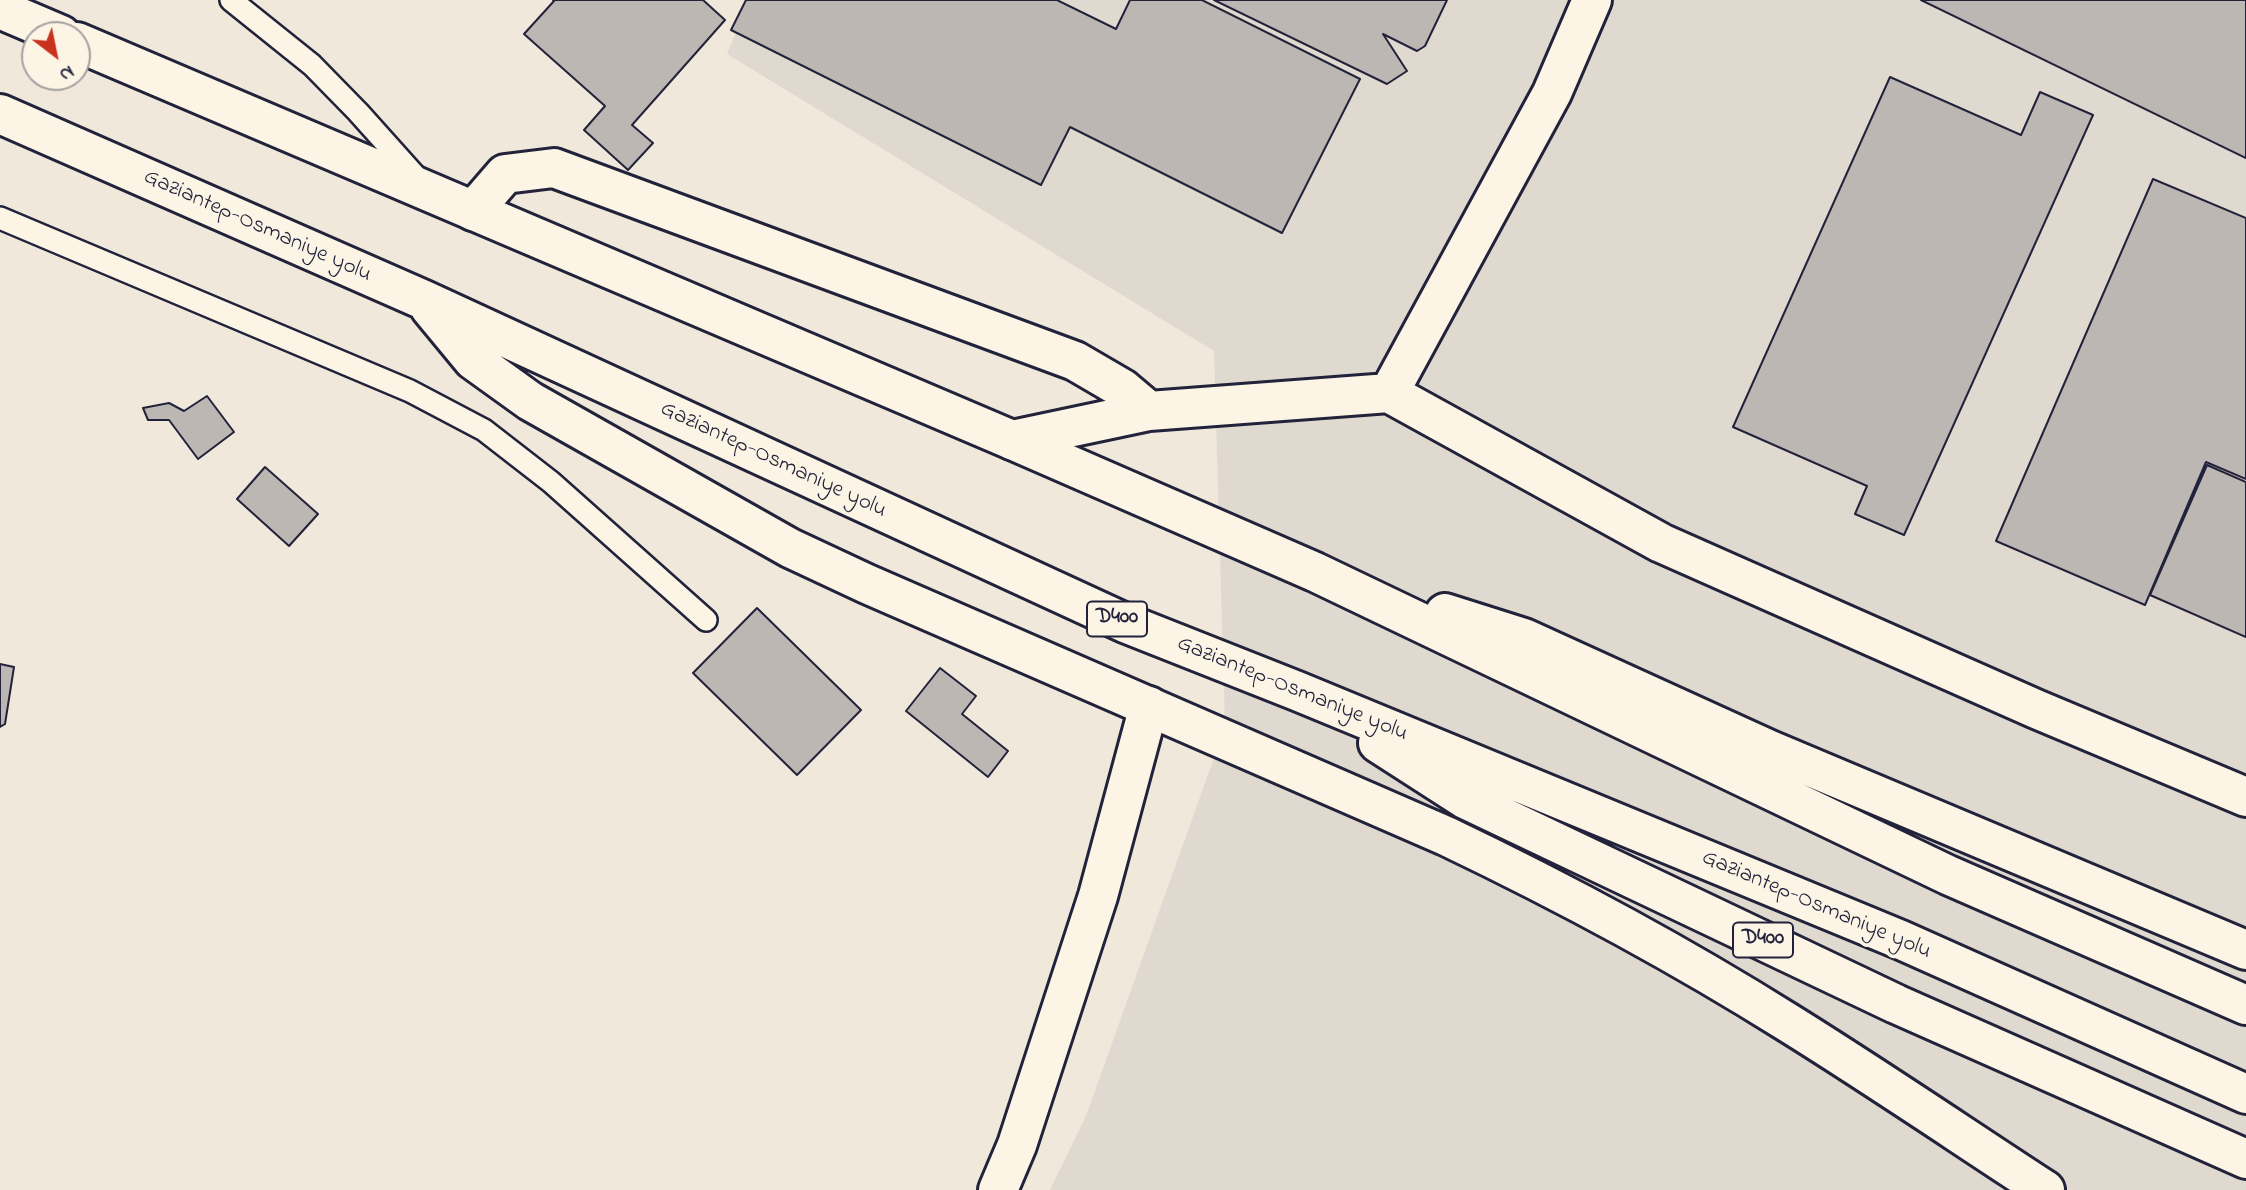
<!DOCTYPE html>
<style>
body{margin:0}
#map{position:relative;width:2246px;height:1190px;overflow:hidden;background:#efe8db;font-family:"Indie Flower",sans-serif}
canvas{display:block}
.north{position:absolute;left:21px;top:21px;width:70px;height:70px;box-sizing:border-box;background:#fcf5e5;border:2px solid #a5a1a1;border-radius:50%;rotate:148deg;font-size:19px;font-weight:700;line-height:28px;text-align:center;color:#22223b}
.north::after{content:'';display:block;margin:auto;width:24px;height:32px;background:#c8321e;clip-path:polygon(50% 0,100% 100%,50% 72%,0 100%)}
</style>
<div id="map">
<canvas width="2246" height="1190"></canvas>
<div class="north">N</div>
</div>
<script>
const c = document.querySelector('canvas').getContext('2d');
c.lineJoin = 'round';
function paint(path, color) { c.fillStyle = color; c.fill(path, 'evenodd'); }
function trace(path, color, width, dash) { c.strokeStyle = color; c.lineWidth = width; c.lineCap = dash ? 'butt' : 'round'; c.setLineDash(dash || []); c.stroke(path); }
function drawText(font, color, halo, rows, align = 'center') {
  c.font = font + ' "Indie Flower",sans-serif'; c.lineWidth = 7; c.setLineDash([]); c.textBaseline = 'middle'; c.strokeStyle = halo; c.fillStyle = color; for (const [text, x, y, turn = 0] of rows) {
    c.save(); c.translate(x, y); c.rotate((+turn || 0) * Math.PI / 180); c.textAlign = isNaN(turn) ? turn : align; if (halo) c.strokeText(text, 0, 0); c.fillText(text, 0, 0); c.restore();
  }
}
paint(new Path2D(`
 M 750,0 L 2246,0 L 2246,1190 L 1050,1190 L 1086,1116 L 1215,755 L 1226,760 L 1214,351 L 727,54 Z`), '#e0d9cf');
const building = new Path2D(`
 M 553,0 L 703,0 L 725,20 L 632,125 L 653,143 L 628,170 L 584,130 L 605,106 L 524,34 L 554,1 Z
 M 746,0 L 1057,0 L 1116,29 L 1130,0 L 1202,0 L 1360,79 L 1282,233 L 1070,127 L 1041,185 L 731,30 Z
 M 1214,0 L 1447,0 L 1425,46 L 1417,51 L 1383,34 L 1407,71 L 1387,84 Z
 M 1921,0 L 2246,0 L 2246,158 Z
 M 1890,77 L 2021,135 L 2040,92 L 2093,115 L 1904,535 L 1855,514 L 1867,486 L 1733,427 Z
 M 2153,179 L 2246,218 L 2246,479 L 2206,462 L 2145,605 L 1996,541 Z
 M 207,396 L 234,432 L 198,459 L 169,420 L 148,420 L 143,408 L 169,403 L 184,411 Z
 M 2207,465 L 2246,482 L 2246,637 L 2150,595 Z
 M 265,467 L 318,514 L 289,546 L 237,499 Z
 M 757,608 L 861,710 L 797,775 L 693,673 Z
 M 0,664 L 14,667 L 5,724 L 0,727 Z
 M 940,668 L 976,696 L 962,714 L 1008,751 L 988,777 L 906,711 Z`);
paint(building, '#bcb7b3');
trace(building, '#22223b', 2);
const service = new Path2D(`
 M 231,0 L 312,65 L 358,112 L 418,179
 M 0,218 L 410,391 L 484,430 L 551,482 L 706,620`);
const minor = new Path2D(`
 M 1592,0 L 1552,93 L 1389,393 L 1661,543 L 2036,709 L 2246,797
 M 473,211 L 505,174 L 554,168 L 1075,361 L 1123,389 L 1149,411
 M 1012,440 L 1149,411 L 1389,393`);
const tertiary = new Path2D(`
 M 998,1190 L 1017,1145 L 1098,896 L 1149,706`);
const trunk = new Path2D(`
 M 0,9 L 61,35
 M 77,42 L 1012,440 L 1315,572 L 1948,875 L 2246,1005
 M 0,114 L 424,300 L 1125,623 L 1297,691 L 1901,940 L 2246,1094
 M 430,308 L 473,360 L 530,401 L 790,548 L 867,584 L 1446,836 C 1563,892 1677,953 1787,1022 C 1874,1076 1959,1134 2045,1190
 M 1445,613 L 1524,638 L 1770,750 L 2246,950
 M 1378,743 L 1465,799 L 1896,1004 L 2246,1159`);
trace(service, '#22223b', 26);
trace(minor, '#22223b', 44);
trace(tertiary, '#22223b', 44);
trace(trunk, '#22223b', 44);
trace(service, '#fcf5e5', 21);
trace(minor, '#fcf5e5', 38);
trace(tertiary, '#fcf5e5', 38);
trace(trunk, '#fcf5e5', 38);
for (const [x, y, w] of [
 [1117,619,60],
 [1763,940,60]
]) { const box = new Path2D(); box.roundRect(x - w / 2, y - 17.5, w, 35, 5); c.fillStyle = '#fcf5e5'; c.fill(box); trace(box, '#22223b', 2); }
drawText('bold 21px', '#22223b', null, [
 ["D400",1117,619],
 ["D400",1763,940]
]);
drawText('23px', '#22223b', '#fcf5e5', [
 ["Gaziantep-Osmaniye yolu",257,227,24],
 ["Gaziantep-Osmaniye yolu",773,461,25],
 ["Gaziantep-Osmaniye yolu",1292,690,22],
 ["Gaziantep-Osmaniye yolu",1816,906,23]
]);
</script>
